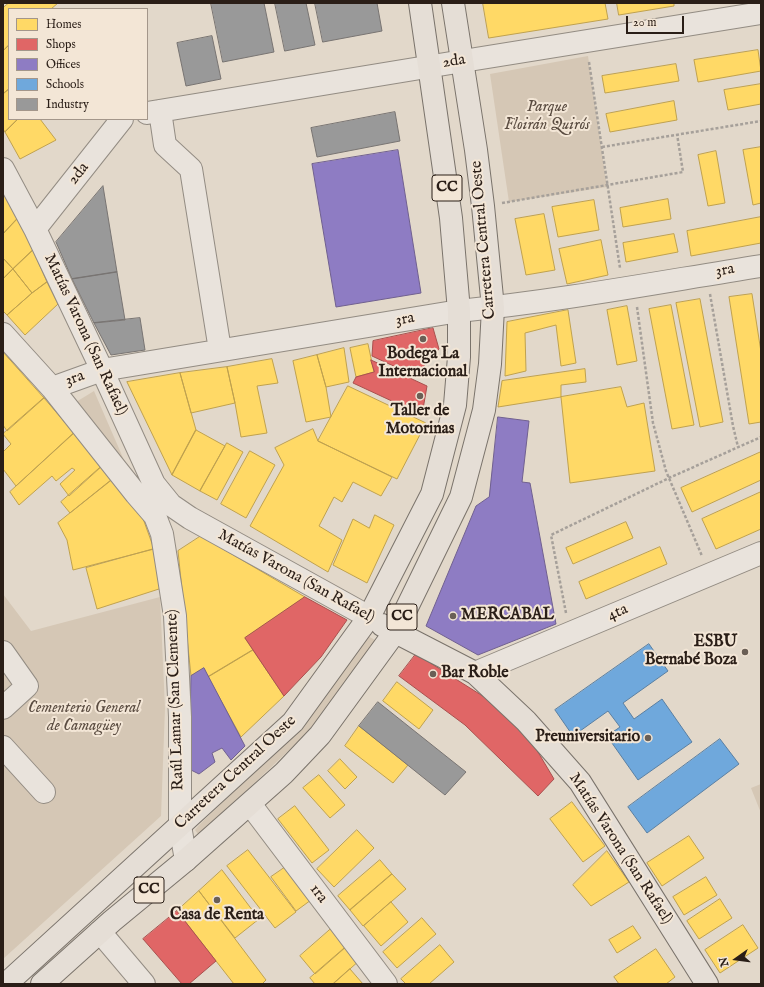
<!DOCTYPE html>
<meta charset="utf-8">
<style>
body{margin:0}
#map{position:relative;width:764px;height:987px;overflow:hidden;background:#e2d8ca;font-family:"IM FELL English",serif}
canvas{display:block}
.frame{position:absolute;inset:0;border:4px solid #2a1e17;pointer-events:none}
.legend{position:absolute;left:8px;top:8px;width:140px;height:112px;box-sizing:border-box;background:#f3e6d6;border:1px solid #a3968a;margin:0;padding:5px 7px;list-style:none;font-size:12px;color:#2a1e17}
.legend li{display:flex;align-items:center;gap:8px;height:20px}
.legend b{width:20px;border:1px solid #a3968a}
.north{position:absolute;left:716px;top:939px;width:40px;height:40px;-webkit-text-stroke:3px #f3e6d6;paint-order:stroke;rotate:256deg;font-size:11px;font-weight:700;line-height:16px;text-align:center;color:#2a1e17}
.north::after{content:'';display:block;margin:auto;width:14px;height:18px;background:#2a1e17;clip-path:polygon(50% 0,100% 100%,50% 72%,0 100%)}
.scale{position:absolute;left:626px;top:16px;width:58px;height:18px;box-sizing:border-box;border:2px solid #2a1e17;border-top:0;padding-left:5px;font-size:12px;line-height:14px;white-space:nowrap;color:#2a1e17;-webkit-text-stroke:3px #f3e6d6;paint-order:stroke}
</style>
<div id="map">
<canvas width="764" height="987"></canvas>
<div class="frame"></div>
<ul class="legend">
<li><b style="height:11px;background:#ffd966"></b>Homes</li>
<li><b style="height:11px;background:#e06666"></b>Shops</li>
<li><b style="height:11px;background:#8e7cc3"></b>Offices</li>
<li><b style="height:11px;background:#6fa8dc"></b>Schools</li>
<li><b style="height:11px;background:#999"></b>Industry</li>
</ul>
<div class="north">N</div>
<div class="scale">20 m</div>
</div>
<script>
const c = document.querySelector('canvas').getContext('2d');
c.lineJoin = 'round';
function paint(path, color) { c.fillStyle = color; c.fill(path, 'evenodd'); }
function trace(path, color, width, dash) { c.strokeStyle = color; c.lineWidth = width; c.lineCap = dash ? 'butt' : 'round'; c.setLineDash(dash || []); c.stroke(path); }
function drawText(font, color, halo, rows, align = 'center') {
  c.font = font + ' "IM FELL English",serif'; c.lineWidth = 4; c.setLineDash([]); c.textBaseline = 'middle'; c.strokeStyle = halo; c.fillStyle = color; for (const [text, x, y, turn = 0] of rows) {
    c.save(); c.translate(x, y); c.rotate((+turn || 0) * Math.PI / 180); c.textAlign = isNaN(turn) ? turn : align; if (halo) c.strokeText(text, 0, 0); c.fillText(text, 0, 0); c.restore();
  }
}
paint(new Path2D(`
 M 588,56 L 607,187 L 509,202 L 490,74 Z
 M 94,391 L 127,467 L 76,402 Z
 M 3,594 L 31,631 L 160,597 L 165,708 L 161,816 L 3,959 Z
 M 366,635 L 375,640 L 351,676 L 306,734 L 204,831 L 198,834 L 195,830 L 199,825 L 292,736 Z
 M 761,784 L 761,813 L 751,788 Z`), '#d5c7b5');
const homes = new Path2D(`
 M 9,3 L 58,3 L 51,9 L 9,9 L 9,45 L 3,51 L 3,8 Z
 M 483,3 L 605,3 L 608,19 L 489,38 Z
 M 617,3 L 674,3 L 674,6 L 619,15 Z
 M 9,45 L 9,89 L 3,94 L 3,51 Z
 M 758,50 L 761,71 L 698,82 L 694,60 Z
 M 676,64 L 679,81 L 605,93 L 602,76 Z
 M 761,84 L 761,104 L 728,110 L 724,90 Z
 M 9,89 L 9,119 L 18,119 L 5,132 L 3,129 L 3,94 Z
 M 674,101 L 677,120 L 610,132 L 606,114 Z
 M 18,119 L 40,119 L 56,140 L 20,159 L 5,132 Z
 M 761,147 L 761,203 L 753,205 L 743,150 Z
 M 716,151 L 725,203 L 708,206 L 698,155 Z
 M 3,190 L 18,218 L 3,234 Z
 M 668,199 L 671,219 L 623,227 L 620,208 Z
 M 594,200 L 599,230 L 558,237 L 552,207 Z
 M 544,214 L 555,270 L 526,275 L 515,219 Z
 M 761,217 L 761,243 L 691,256 L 687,231 Z
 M 18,218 L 33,250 L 13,269 L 3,258 L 3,234 Z
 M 674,234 L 678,252 L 626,262 L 623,243 Z
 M 601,240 L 608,275 L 567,284 L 559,249 Z
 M 33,250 L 47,282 L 32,293 L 13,269 Z
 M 3,258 L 13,269 L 3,279 Z
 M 13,269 L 32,293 L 7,315 L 3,311 L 3,279 Z
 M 47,282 L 58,304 L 25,335 L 7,315 L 32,293 Z
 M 752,294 L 761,352 L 761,422 L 749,424 L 729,297 Z
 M 700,299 L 723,422 L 700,427 L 676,303 Z
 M 671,305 L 694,425 L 672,429 L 649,309 Z
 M 627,306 L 637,361 L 617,365 L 607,310 Z
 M 568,310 L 576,363 L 561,366 L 556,325 L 525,333 L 526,371 L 505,376 L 507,322 Z
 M 368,344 L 374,372 L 356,377 L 350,348 Z
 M 344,348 L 349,382 L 326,387 L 317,355 Z
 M 3,352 L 44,398 L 7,431 L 3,425 Z
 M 317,355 L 326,387 L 331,417 L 306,422 L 293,361 Z
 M 272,359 L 278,383 L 257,386 L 267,433 L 241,437 L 235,403 L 227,367 Z
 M 227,367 L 235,403 L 191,413 L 180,373 Z
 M 585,369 L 586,382 L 561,385 L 561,397 L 498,407 L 502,381 Z
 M 180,373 L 196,430 L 172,475 L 127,382 Z
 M 348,386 L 426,423 L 397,479 L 318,441 Z
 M 621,387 L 627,407 L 644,403 L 655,471 L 570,483 L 561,397 Z
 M 44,398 L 74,433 L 16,486 L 3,469 L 3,452 L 11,444 L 3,434 Z
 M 313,429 L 318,441 L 392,477 L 381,496 L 353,482 L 342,502 L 334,497 L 319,526 L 342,540 L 328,572 L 250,526 L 284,465 L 275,448 Z
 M 196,430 L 225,446 L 200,491 L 172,475 Z
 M 74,433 L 102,466 L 69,496 L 60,484 L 75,470 L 72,468 L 56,481 L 52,476 L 19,505 L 10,492 Z
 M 227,443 L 243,452 L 217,500 L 200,491 Z
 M 250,451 L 275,465 L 246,518 L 221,504 Z
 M 761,452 L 761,480 L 692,512 L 681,488 Z
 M 102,466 L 114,478 L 70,513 L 61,502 Z
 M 114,478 L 141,513 L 154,549 L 73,570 L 67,540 L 58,523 Z
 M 761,492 L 761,529 L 716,549 L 702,519 Z
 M 375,515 L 394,525 L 367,583 L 333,565 L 353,519 L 369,528 Z
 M 626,522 L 633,538 L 573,564 L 566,548 Z
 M 201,536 L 305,597 L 245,638 L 253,650 L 208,677 L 204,668 L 191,676 L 178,551 Z
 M 660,547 L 667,564 L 586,599 L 579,582 Z
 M 154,549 L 162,588 L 97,609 L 86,568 Z
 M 253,650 L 284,696 L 241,737 L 208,677 Z
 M 397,682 L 433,710 L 419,729 L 383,701 Z
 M 359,726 L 408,765 L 393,783 L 345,746 Z
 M 340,759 L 357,777 L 345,789 L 328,771 Z
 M 319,775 L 345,805 L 330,818 L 303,788 Z
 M 572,802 L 605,846 L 583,862 L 550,819 Z
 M 295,806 L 329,850 L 312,863 L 278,819 Z
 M 357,830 L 374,848 L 334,887 L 317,869 Z
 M 689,836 L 704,858 L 662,886 L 647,863 Z
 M 248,850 L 296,912 L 275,928 L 227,866 Z
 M 607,851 L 629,882 L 591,906 L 573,885 Z
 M 380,860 L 392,874 L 350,910 L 338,896 Z
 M 287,866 L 311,900 L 296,911 L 271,877 Z
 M 222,870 L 259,919 L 235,938 L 199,891 Z
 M 392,874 L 406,889 L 363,926 L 350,910 Z
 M 706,877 L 717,895 L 684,915 L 673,897 Z
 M 199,891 L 266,980 L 262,984 L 234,984 L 177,911 Z
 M 720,899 L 732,918 L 699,939 L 687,921 Z
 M 391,902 L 408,922 L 381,946 L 364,926 Z
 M 422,918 L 436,934 L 397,968 L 383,952 Z
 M 743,925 L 758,948 L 720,973 L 705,950 Z
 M 633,926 L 641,938 L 617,953 L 609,940 Z
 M 332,928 L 347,946 L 315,974 L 300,956 Z
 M 440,945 L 454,962 L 429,984 L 406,984 L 401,979 Z
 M 347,946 L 360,960 L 333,984 L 315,984 L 310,978 Z
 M 656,949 L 675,977 L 666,984 L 619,984 L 614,977 Z
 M 350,969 L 363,984 L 333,984 Z`);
paint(homes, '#ffd966');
trace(homes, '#bfa14e', 1);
const shops = new Path2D(`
 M 433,328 L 439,349 L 415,376 L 372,356 L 373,341 Z
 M 371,360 L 427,386 L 422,415 L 353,383 L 356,377 L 374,372 Z
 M 305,597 L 347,620 L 321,657 L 284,696 L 245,638 Z
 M 416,654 L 489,700 L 529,737 L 554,779 L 538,796 L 465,725 L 399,676 Z
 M 177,911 L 216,961 L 189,984 L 182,984 L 143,939 Z`);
paint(shops, '#e06666');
trace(shops, '#a9504e', 1);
const offices = new Path2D(`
 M 398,150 L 421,293 L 336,307 L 312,164 Z
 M 498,417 L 529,421 L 522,482 L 530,483 L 556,624 L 478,655 L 426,626 L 476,506 L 489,497 Z
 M 204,668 L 245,746 L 231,760 L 222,748 L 212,753 L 215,762 L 199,774 L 189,769 L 191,676 Z`);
paint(offices, '#8e7cc3');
trace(offices, '#70608f', 1);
const schools = new Path2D(`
 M 649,644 L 668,671 L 623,703 L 634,719 L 662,699 L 692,742 L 638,780 L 607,736 L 620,727 L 608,711 L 573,736 L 555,710 Z
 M 720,739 L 739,764 L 647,833 L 628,807 Z`);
paint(schools, '#6fa8dc');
trace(schools, '#5a7fa1', 1);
const industry = new Path2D(`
 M 211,3 L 264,3 L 274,52 L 223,62 Z
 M 275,3 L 306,3 L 315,45 L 285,51 Z
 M 315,3 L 377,3 L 382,31 L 323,42 Z
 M 212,36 L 221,79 L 186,86 L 177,43 Z
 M 395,112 L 400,141 L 317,157 L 311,128 Z
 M 103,186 L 117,272 L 72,279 L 56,242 Z
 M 117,272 L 125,320 L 94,323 L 72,279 Z
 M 140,318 L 145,350 L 111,355 L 94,323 Z
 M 378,702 L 466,772 L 445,795 L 359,726 Z`);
paint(industry, '#999');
trace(industry, '#787472', 1);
const minor = new Path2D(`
 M 160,111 L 165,145 L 191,169 L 220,350
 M 147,113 L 463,61 L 761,13
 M 3,169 L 35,229 L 102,370 L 154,484 L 171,505 L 190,518 L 369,617
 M 35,229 L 122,119
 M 3,334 L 52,388 L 136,494 L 155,516 L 162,534 L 175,616 L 180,717 L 180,826 L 186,860
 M 52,388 L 102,370 L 459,311 C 560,301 660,282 761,266
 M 3,652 L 27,686 L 3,708
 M 475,673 L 761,553
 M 3,747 L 44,792
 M 250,804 L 386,984
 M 100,932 L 144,984`);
const major = new Path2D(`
 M 382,625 L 475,673 L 526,721 L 580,782 L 707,984
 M 6,984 L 293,722 L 369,617 L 432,494 L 455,405 L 459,357 L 459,311 L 451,218 L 420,3
 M 42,984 L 112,921 L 186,860 L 284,773 L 320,735 L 395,632 L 461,497 L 484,410 L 490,364 L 493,308 L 483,206 L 476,150 L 453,3`);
trace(minor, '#938c83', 24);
trace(major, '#7a736b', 24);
trace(new Path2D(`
 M 589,62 L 620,268
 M 602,147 L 761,121
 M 502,203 L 683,172 L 677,134
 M 710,294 L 733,426 L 738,447
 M 637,307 L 653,423 L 666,471 L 702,556
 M 566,613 L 551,535 L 669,478 L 761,437`), '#a6a09a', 2.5, [3, 2]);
trace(minor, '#e9e3dc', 22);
trace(major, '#e5ded6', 22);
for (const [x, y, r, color] of [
 [423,339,4,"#6a5f56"],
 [420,396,4,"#6a5f56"],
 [453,616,4,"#6a5f56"],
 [745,652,4,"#6a5f56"],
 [433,674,4,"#6a5f56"],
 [648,738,4,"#6a5f56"],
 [217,900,4,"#6a5f56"]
]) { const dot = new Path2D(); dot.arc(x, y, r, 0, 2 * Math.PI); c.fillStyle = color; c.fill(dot); trace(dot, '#f3e6d6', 1.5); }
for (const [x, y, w] of [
 [447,188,30],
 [402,617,30],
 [149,890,30]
]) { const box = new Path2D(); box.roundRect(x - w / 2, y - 13, w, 26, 3); c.fillStyle = '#f3e6d6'; c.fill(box); trace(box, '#2a1e17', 1); }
drawText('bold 15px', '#2a1e17', null, [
 ["CC",447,188],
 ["CC",402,617],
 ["CC",149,890]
]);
drawText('16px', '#2a1e17', '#f3e6d6', [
 ["2da",454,62,-9],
 ["2da",79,174,-52],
 ["Carretera Central Oeste",484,240,-95],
 ["3ra",725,271,-9],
 ["3ra",405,320,-9],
 ["Matías Varona (San Rafael)",85,335,65],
 ["3ra",75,379,-19],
 ["Matías Varona (San Rafael)",296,577,29],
 ["4ta",618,613,-23],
 ["Raúl Lamar (San Clemente)",176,700,-92],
 ["Carretera Central Oeste",236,773,-43],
 ["Matías Varona (San Rafael)",620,849,57],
 ["1ra",318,894,53]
]);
drawText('italic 16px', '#5a4c41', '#f3e6d6', [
 ["Parque",547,108],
 ["Floirán Quirós",547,126],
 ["Cementerio General",84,709],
 ["de Camagüey",84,727]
]);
drawText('bold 16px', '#2a1e17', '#f3e6d6', [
 ["Bodega La",423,355],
 ["Internacional",423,373],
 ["Taller de",420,412],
 ["Motorinas",420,430],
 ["MERCABAL",461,616,"left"],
 ["ESBU",737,643,"right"],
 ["Bernabé Boza",737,661,"right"],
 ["Bar Roble",441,674,"left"],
 ["Preuniversitario",640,738,"right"],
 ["Casa de Renta",217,916]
]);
</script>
